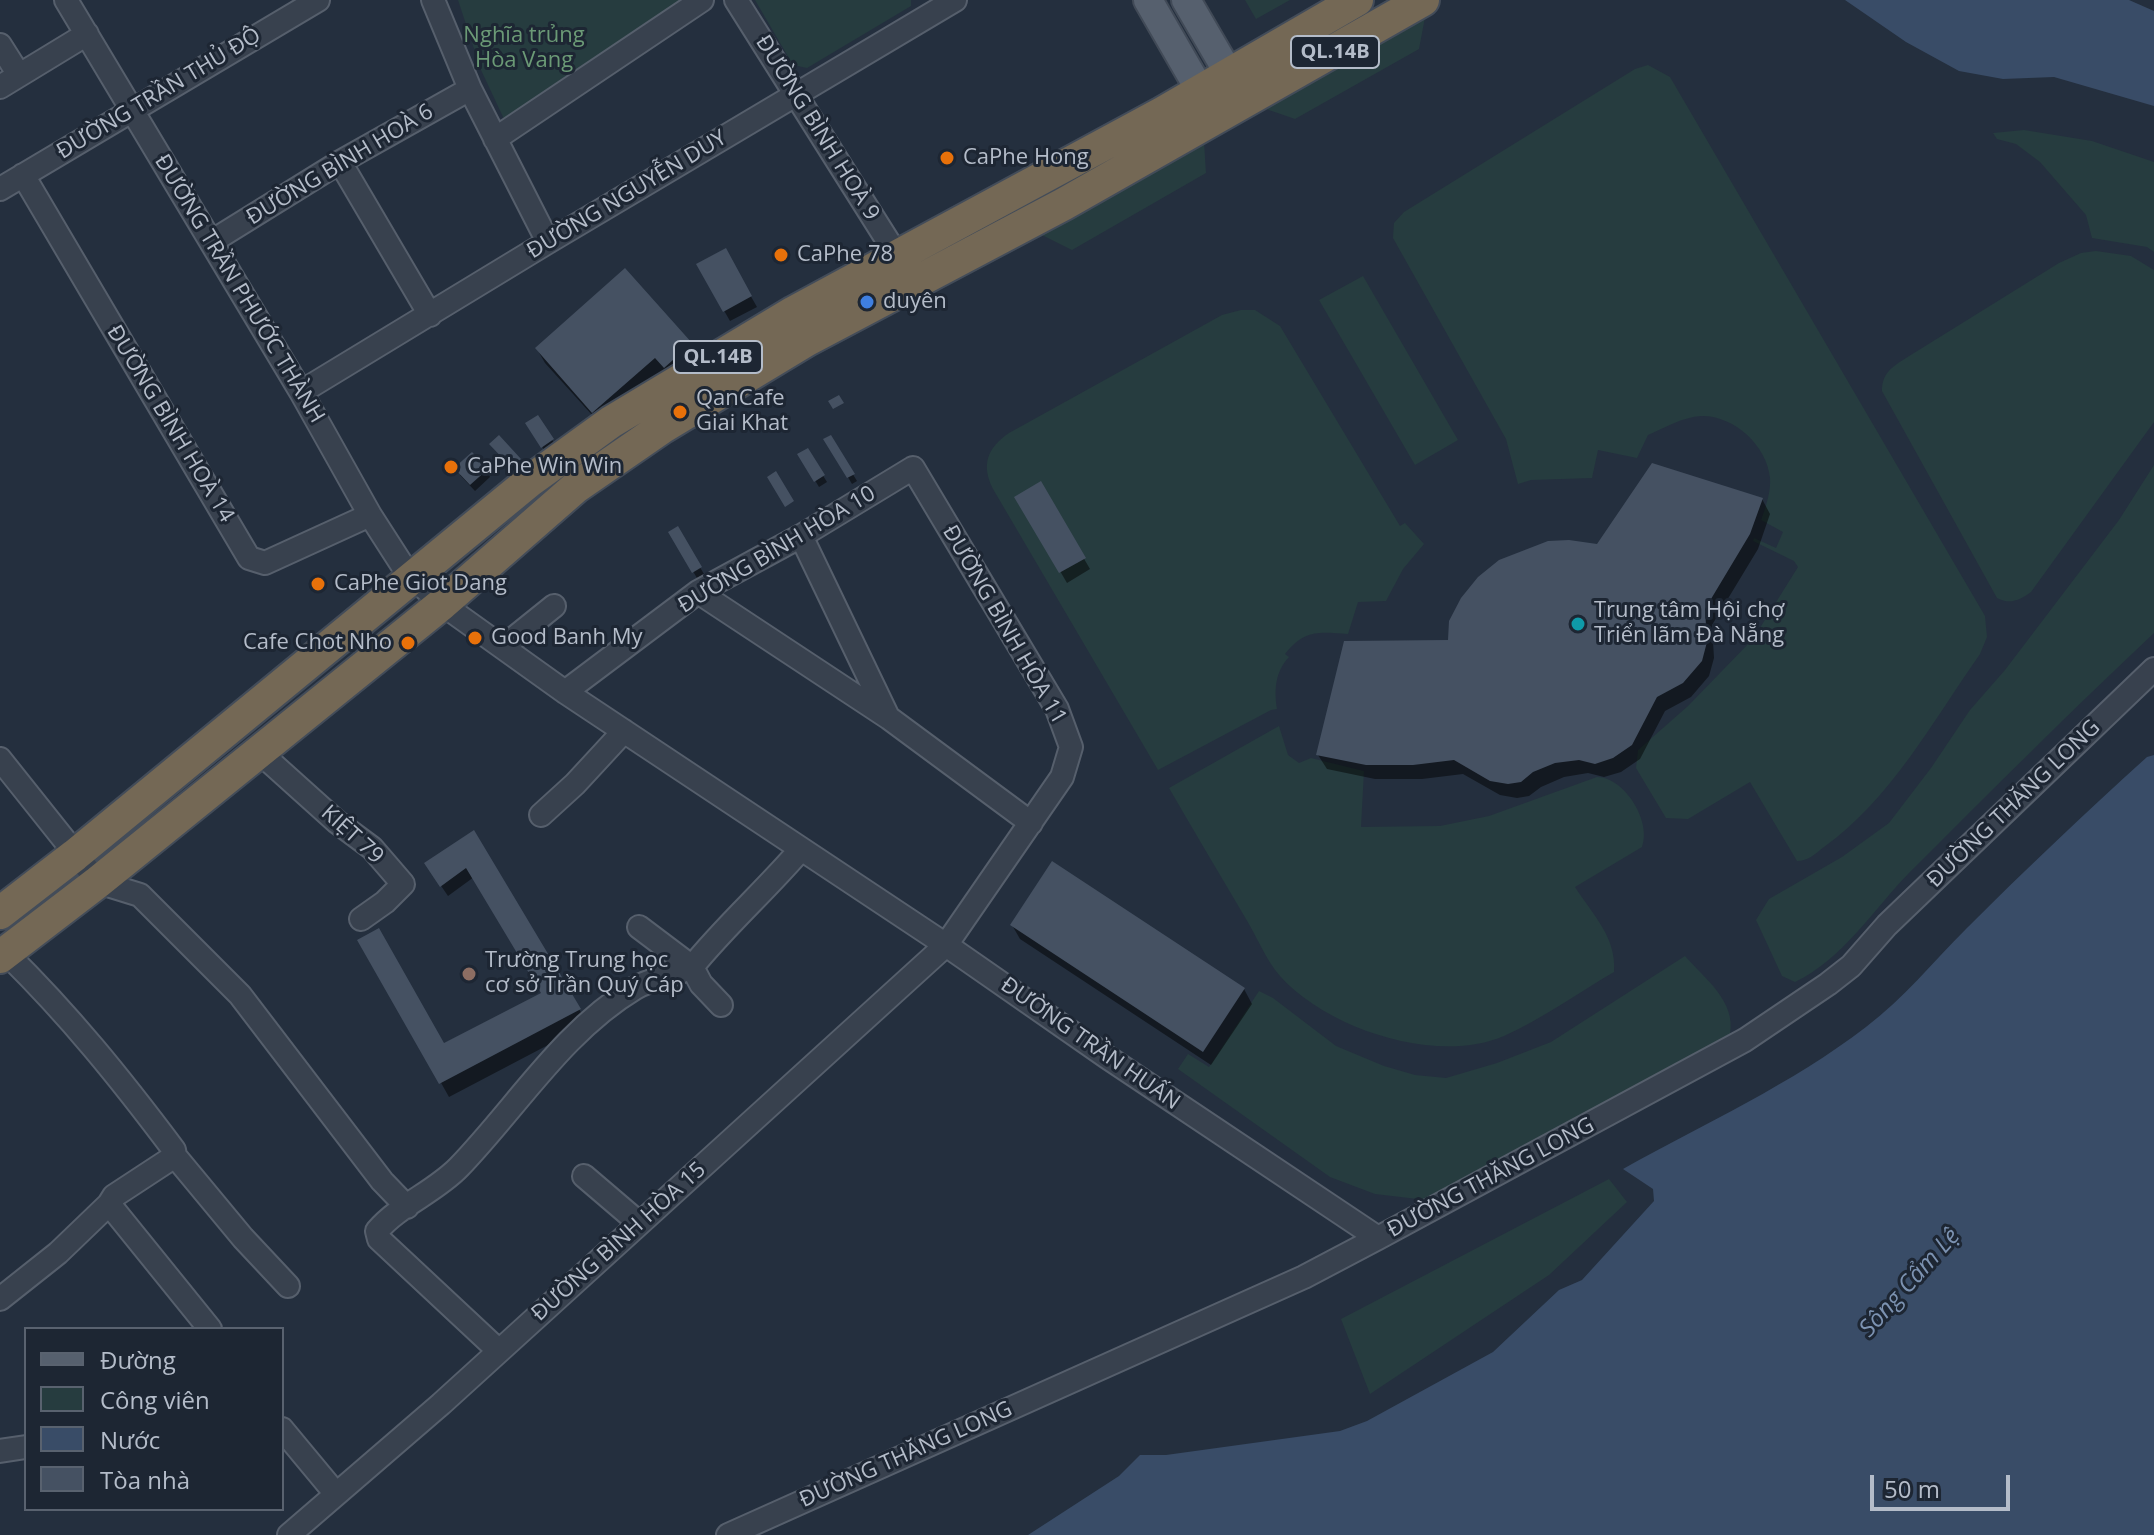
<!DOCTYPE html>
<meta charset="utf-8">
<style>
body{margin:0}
#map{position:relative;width:2154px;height:1535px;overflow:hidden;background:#242f3e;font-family:"Open Sans",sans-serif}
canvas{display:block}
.legend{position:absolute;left:24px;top:1327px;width:260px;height:184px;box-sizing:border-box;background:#1d2633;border:2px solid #59626f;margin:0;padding:10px 14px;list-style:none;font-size:24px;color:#b4bcc9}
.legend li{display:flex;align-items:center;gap:16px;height:40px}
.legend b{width:40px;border:2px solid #59626f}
.scale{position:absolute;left:1870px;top:1475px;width:140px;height:36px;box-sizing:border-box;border:4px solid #b4bcc9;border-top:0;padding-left:10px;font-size:24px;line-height:28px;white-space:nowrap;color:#b4bcc9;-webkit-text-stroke:6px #1d2633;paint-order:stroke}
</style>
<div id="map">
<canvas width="2154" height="1535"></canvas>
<ul class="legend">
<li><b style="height:10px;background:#56606e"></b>Đường</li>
<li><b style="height:22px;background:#263c3f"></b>Công viên</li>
<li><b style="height:22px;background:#394c67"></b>Nước</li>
<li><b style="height:22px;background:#455162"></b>Tòa nhà</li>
</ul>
<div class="scale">50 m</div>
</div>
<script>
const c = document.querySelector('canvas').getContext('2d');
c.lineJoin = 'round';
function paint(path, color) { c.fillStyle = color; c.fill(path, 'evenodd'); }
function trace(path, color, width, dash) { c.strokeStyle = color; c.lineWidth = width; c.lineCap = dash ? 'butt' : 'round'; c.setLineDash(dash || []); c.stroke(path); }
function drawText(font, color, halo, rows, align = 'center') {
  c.font = font + ' "Open Sans",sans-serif'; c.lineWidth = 6; c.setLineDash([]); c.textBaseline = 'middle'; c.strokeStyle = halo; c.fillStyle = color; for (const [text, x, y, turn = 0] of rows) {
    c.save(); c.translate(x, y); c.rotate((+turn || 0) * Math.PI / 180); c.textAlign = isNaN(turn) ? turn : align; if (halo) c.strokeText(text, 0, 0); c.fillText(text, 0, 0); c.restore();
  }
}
paint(new Path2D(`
 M 458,0 L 684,0 L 504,119 L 481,70 Z
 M 755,0 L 911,0 L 911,6 L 807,68 L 793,65 Z
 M 1245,0 L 1290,0 L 1256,19 Z
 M 1426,12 L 1419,49 L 1295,119 L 1266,109 Z
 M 1648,65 L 1670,77 L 1985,616 L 1987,637 L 1980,654 C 1933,721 1891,799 1824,847 C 1815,854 1808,861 1797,861 L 1750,782 L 1688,819 L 1666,818 L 1636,768 L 1638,750 L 1688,706 L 1753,639 L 1798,567 L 1794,561 L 1753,541 L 1754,538 L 1776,548 L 1783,532 L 1761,520 C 1766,506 1771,492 1770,478 C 1767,445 1733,415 1701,416 C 1683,417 1664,428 1648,435 L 1637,458 L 1598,450 L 1592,478 L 1531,480 L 1518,484 L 1506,439 L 1393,238 L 1394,223 L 1404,212 L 1635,69 Z
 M 2024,130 L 2092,141 L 2154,162 L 2154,252 L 2147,247 L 2092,238 L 2086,215 L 2040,162 L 2016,144 L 1997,139 L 1993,133 Z
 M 1204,142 L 1206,173 L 1072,250 L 1042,235 Z
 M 2096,251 L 2131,256 L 2154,270 L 2154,422 L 2031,592 C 2020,600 2010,605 1997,598 L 1882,391 C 1882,373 1892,367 1906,358 L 2059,263 L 2081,253 Z
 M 1363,276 L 1458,440 L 1415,465 L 1319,300 Z
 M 1241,310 L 1255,310 L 1280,326 L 1400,526 L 1405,523 L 1424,544 L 1403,569 L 1386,601 L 1358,602 L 1348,634 C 1319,632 1305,629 1285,654 L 1289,657 C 1275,672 1274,690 1277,709 L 1271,710 L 1158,770 L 993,489 C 981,465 987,448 1009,433 L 1222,315 Z
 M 2154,465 L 2154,633 C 2071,711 1990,792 1909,873 C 1873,910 1843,959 1795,982 L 1782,976 L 1756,920 L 1769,899 L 1842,857 L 1889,823 L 1931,768 L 1970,710 L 2005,670 L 2119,520 Z
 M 1279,726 L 1288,755 L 1299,763 L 1311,758 L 1364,771 L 1361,827 L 1440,826 L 1489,816 L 1597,777 C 1624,777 1652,821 1642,847 L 1575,887 C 1593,915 1617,938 1614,972 C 1578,993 1542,1019 1504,1036 C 1437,1065 1327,1029 1280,976 C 1266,960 1257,937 1246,919 C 1220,875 1194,831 1169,788 Z
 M 1685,956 C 1705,979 1736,1001 1730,1034 L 1426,1200 L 1375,1194 L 1330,1177 L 1178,1069 L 1188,1054 L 1209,1067 L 1259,991 L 1273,998 L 1336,1046 L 1384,1066 L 1415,1075 L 1446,1078 L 1497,1063 L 1551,1042 Z
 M 1609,1179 L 1627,1202 L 1549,1275 L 1370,1394 L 1341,1319 Z`), '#263c3f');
paint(new Path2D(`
 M 1845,0 L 2129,0 L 2154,11 L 2154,106 L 2054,77 L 2003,79 L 1959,71 L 1906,42 Z
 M 2154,755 L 2154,1535 L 1028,1535 L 1119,1476 L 1140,1455 L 1166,1455 L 1340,1431 L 1367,1421 L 1493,1352 L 1559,1290 L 1582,1280 L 1654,1201 L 1653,1189 L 1623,1169 C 1704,1124 1792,1084 1866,1027 C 1904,998 1932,963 1966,929 C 2025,870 2085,813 2147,757 Z`), '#394c67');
paint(new Path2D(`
 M 725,251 L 757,307 L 730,321 L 698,265 Z
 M 690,344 L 698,359 L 673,381 L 664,371 L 602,426 L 545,363 L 537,349 Z
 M 537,417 L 556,446 L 546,453 L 528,424 Z
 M 830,437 L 857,481 L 852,484 L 826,440 Z
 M 491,444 L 519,460 L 523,466 L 516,473 Z
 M 807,450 L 827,482 L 819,487 L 800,455 Z
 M 487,470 L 490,477 L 475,491 L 460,475 Z
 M 1040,484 L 1090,569 L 1067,583 L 1017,497 Z
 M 1762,499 L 1770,514 L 1758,549 L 1712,625 L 1714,658 L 1709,676 L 1691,697 L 1665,711 L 1640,759 L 1621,772 L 1604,777 L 1588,773 L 1564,777 L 1541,787 L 1529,796 L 1517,798 L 1500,795 L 1463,774 L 1422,779 L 1375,779 L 1327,769 L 1318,755 L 1450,642 L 1598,546 Z
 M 677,529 L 704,574 L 697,578 L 670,533 Z
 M 473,833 L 588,1024 L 449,1097 L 426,1056 L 443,1044 L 543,993 L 474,877 L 448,896 L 433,874 Z
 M 1012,925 L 1244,989 L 1252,1004 L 1211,1065 L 1020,939 Z`), '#0007');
paint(new Path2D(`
 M 726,248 L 752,296 L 723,312 L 696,264 Z
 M 625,268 L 692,343 L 664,368 L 655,358 L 592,413 L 535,348 Z
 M 839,395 L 844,403 L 833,409 L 828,401 Z
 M 538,415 L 554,439 L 541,448 L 525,423 Z
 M 499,435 L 521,459 L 511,467 L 489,444 Z
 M 831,435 L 855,474 L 847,478 L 823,439 Z
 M 808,448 L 825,475 L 814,482 L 797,454 Z
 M 472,452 L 488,469 L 470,485 L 454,468 Z
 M 1652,463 L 1763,498 L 1750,534 L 1705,609 L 1707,642 L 1702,661 L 1683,683 L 1657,697 L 1632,745 L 1613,758 L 1595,764 L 1579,760 L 1555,763 L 1533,772 L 1521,782 L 1508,784 L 1490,781 L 1454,760 L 1413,765 L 1366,765 L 1316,755 L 1344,641 L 1448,640 L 1449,621 L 1461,598 L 1478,577 L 1499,560 L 1548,541 L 1569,540 L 1597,544 Z
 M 776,471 L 794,501 L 785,507 L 767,477 Z
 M 1041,481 L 1086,558 L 1059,573 L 1014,497 Z
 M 678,526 L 702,567 L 692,573 L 668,532 Z
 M 474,830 L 581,1009 L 439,1084 L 357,940 L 379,928 L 444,1043 L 541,993 L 466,868 L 440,887 L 424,863 Z
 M 1052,861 L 1245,988 L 1203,1052 L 1010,925 Z`), '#455162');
const minor = new Path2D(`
 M 66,0 L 301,392 L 370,515 L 406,571 L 442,604 L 565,692 L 946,945 L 1107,1057 L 1378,1238
 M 433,0 L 470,89 L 548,242
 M 736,0 L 898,257
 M 0,45 L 19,75
 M 0,87 L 87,34
 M 495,139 L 702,0
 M 340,162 L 430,315
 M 23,175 L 249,558 L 265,563 L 370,515
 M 0,189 L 318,0
 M 211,242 L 340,162 L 470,89
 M 301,392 L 548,242 L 955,0
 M 801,536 L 887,715
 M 698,592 L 889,718 L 1031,823
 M 503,647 L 554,606
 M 258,751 L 337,822 L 372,848 L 403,884 L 385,902 L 361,919
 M 0,759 L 98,882 L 140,895 L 240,995 L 382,1181 L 407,1207
 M 541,815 L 575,784 L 624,731
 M 721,1005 L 701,984 L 692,967 C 726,925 766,890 801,849
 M 175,1156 L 243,1238 L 288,1286
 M 584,1176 L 639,1223
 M 109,1204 L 210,1329
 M 0,1299 L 58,1253 L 109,1204 L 114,1196 L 175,1156 L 174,1150 C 120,1078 70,1016 6,953
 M 499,1351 L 379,1239 L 377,1231 C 399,1205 435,1192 459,1167 C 516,1108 563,1031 635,988 C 652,978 674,976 692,967 L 639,927
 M 282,1429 L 336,1494
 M 0,1451 L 26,1447
 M 289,1535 L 441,1404 L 946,945 L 1062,777 L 1071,747 L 1057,709 L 913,468 L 801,536 L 698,592 L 565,692
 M 728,1535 L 1304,1277 L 1378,1238 L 1745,1040 L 1828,984 L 1851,966 L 1887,925 L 2154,669`);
const major = new Path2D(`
 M 1148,0 L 1212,111
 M 1186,0 L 1239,91`);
const highway = new Path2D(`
 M 0,913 L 75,855 L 531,480 L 611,422 L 794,312 L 1162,113 L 1357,0
 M 0,957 L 98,882 L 442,604 L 576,487 L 663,427 L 807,340 L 1064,204 L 1423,0`);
trace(minor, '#565f6c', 26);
trace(major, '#414a57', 32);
trace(highway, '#434c59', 36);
trace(minor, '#38414e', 22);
trace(major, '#56606e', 28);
trace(highway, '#746855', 32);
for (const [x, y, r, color] of [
 [947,158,8,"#e8710a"],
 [781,255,8,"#e8710a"],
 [867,302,8,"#3f7fe0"],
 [680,412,8,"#e8710a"],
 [451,467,8,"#e8710a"],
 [318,584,8,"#e8710a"],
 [1578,624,8,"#0f9aa8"],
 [475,638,8,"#e8710a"],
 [408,643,8,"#e8710a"],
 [469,974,8,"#8d6e63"]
]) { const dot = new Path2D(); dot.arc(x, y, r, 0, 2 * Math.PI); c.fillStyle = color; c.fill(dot); trace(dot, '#1d2633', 3); }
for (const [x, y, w] of [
 [1335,52,88],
 [718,357,88]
]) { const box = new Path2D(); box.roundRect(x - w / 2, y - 16, w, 32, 6); c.fillStyle = '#1d2633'; c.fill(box); trace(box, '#b4bcc9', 2); }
drawText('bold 20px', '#b4bcc9', null, [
 ["QL.14B",1335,52],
 ["QL.14B",718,357]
]);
drawText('22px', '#6b9a76', '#1d2633', [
 ["Nghĩa trủng",524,36],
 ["Hòa Vang",524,61]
]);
drawText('22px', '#b4bcc9', '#1d2633', [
 ["ĐƯỜNG TRẦN THỦ ĐỘ",159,94,-31],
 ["ĐƯỜNG BÌNH HOÀ 9",817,128,58],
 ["ĐƯỜNG BÌNH HOÀ 6",340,165,-31],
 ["ĐƯỜNG NGUYỄN DUY",627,195,-31],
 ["ĐƯỜNG TRẦN PHƯỚC THÀNH",239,289,59],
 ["ĐƯỜNG BÌNH HOÀ 14",170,424,59],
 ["ĐƯỜNG BÌNH HÒA 10",777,550,-31],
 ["ĐƯỜNG BÌNH HÒA 11",1004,625,60],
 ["ĐƯỜNG THĂNG LONG",2014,804,-44],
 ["KIỆT 79",352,835,42],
 ["ĐƯỜNG TRẦN HUẤN",1090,1044,35],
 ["ĐƯỜNG THĂNG LONG",1491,1178,-28],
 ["ĐƯỜNG BÌNH HÒA 15",619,1242,-42],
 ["ĐƯỜNG THĂNG LONG",906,1455,-24]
]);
drawText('22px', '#b4bcc9', '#1d2633', [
 ["CaPhe Hong",963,158],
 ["CaPhe 78",797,255],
 ["duyên",883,302],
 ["QanCafe",696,399],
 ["Giai Khat",696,424],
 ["CaPhe Win Win",467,467],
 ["CaPhe Giot Dang",334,584],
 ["Trung tâm Hội chợ",1594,611],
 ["Triển lãm Đà Nẵng",1594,636],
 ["Good Banh My",491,638],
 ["Cafe Chot Nho",392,643,"right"],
 ["Trường Trung học",485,961],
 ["cơ sở Trần Quý Cáp",485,986]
], 'left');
drawText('italic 24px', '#7c92b1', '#1d2633', [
 ["Sông Cẩm Lệ",1910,1283,-48]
]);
</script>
